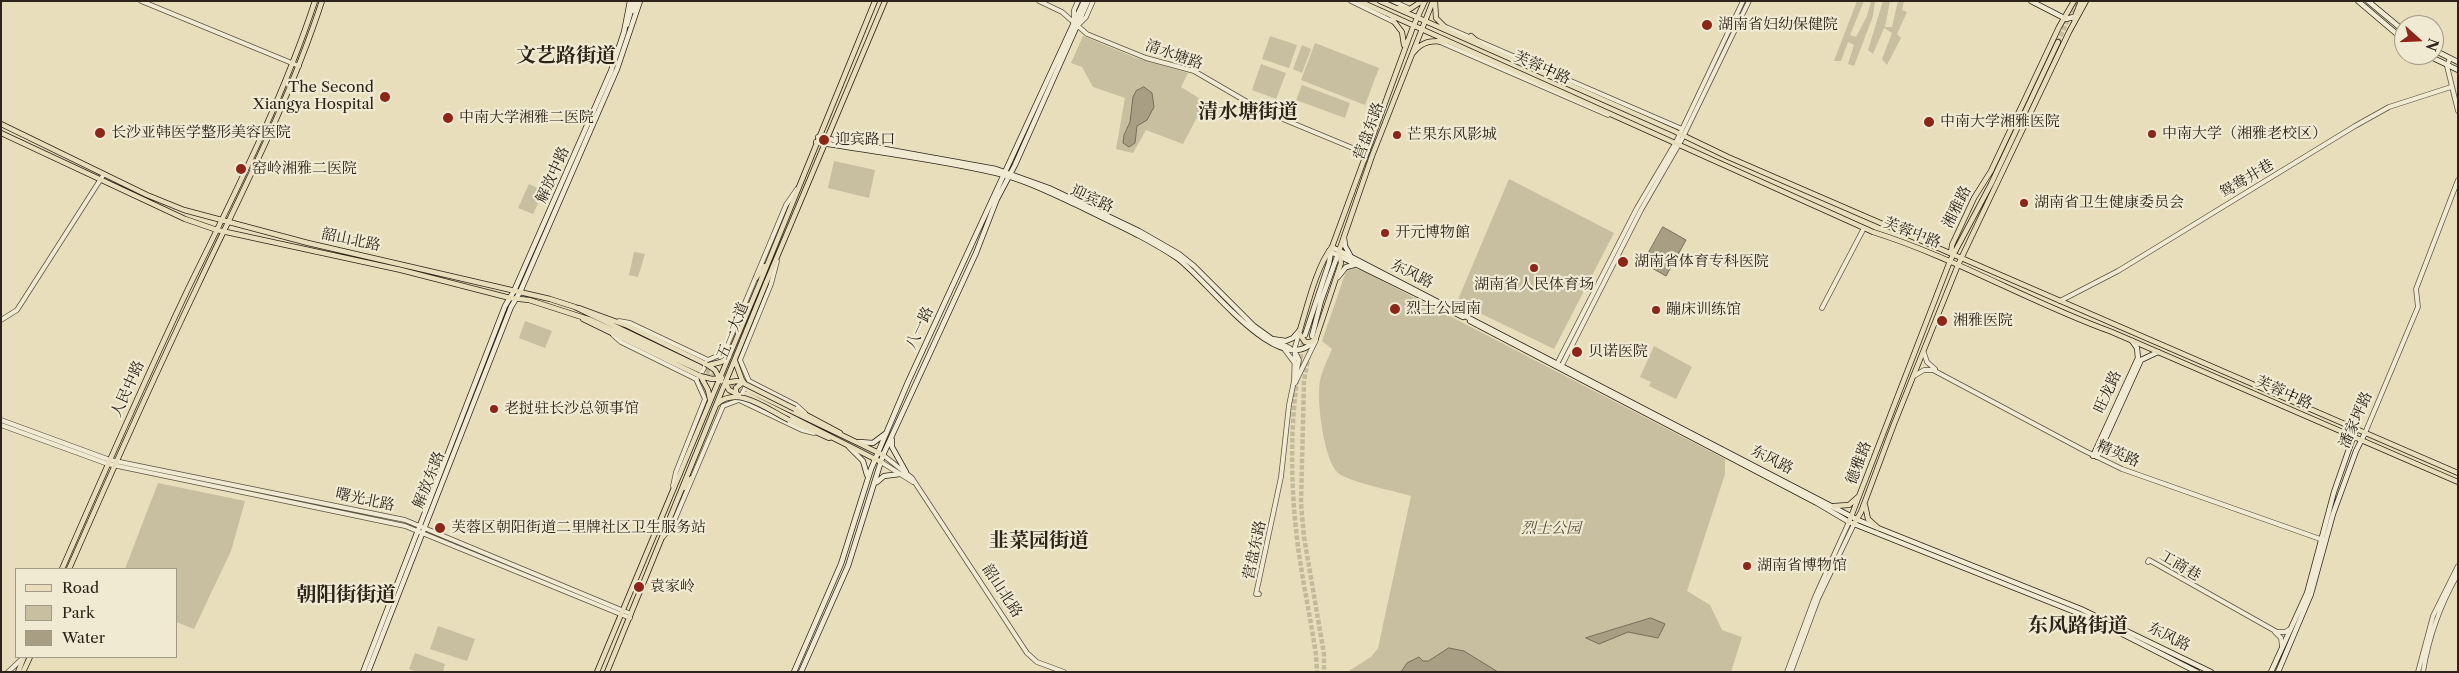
<!DOCTYPE html>
<meta charset="utf-8">
<style>
body{margin:0}
#map{position:relative;width:2459px;height:673px;overflow:hidden;background:#e8debc;font-family:"Libre Caslon Text",serif}
canvas{display:block}
.frame{position:absolute;inset:0;border:2px solid #2d2318;pointer-events:none}
.legend{position:absolute;left:15px;top:568px;width:162px;height:90px;box-sizing:border-box;background:#f0ead3;border:1px solid #a29a88;margin:0;padding:6px 9px;list-style:none;font-size:15px;color:#2d2318}
.legend li{display:flex;align-items:center;gap:10px;height:25px}
.legend b{width:25px;border:1px solid #a29a88}
.north{position:absolute;left:2394px;top:15px;width:50px;height:50px;box-sizing:border-box;background:#f0ead3;border:1px solid #a29a88;border-radius:50%;rotate:110deg;font-size:14px;font-weight:700;line-height:20px;text-align:center;color:#2d2318}
.north::after{content:'';display:block;margin:auto;width:18px;height:22px;background:#8f2418;clip-path:polygon(50% 0,100% 100%,50% 72%,0 100%)}
</style>
<div id="map">
<canvas width="2459" height="673"></canvas>
<div class="frame"></div>
<ul class="legend">
<li><b style="height:6px;background:#e8debc"></b>Road</li>
<li><b style="height:14px;background:#c8bea0"></b>Park</li>
<li><b style="height:14px;background:#a89e84"></b>Water</li>
</ul>
<div class="north">N</div>
</div>
<script>
const c = document.querySelector('canvas').getContext('2d');
c.lineJoin = 'round';
function paint(path, color) { c.fillStyle = color; c.fill(path, 'evenodd'); }
function trace(path, color, width, dash) { c.strokeStyle = color; c.lineWidth = width; c.lineCap = dash ? 'butt' : 'round'; c.setLineDash(dash || []); c.stroke(path); }
function drawText(font, color, halo, rows, align = 'center') {
  c.font = font + ' "Libre Caslon Text","Noto Serif SC",serif'; c.lineWidth = 4.5; c.setLineDash([]); c.textBaseline = 'middle'; c.strokeStyle = halo; c.fillStyle = color; for (const [text, x, y, turn = 0] of rows) {
    c.save(); c.translate(x, y); c.rotate((+turn || 0) * Math.PI / 180); c.textAlign = isNaN(turn) ? turn : align; if (halo) c.strokeText(text, 0, 0); c.fillText(text, 0, 0); c.restore();
  }
}
paint(new Path2D(`
 M 1857,1 L 1864,1 L 1850,35 L 1856,37 L 1867,16 L 1871,1 L 1875,1 L 1873,16 L 1854,66 L 1848,64 L 1854,45 L 1848,42 L 1841,61 L 1834,61 Z
 M 1883,1 L 1890,1 L 1885,27 L 1892,27 L 1898,1 L 1904,1 L 1902,10 L 1907,12 L 1897,34 L 1901,38 L 1887,65 L 1882,59 L 1892,33 L 1884,28 L 1873,54 L 1868,50 Z
 M 1083,36 L 1136,58 L 1188,73 L 1181,87 L 1205,102 L 1183,144 L 1146,130 L 1133,153 L 1116,149 L 1125,98 L 1093,87 L 1082,67 L 1071,63 Z
 M 1270,36 L 1297,45 L 1289,68 L 1262,59 Z
 M 1315,43 L 1379,68 L 1365,105 L 1301,80 Z
 M 1302,45 L 1311,49 L 1302,73 L 1293,69 Z
 M 1261,64 L 1286,73 L 1276,99 L 1252,90 Z
 M 1302,85 L 1350,103 L 1345,118 L 1296,100 Z
 M 834,161 L 875,170 L 869,198 L 828,188 Z
 M 1509,179 L 1614,233 L 1554,349 L 1457,302 Z
 M 529,184 L 544,191 L 533,214 L 518,208 Z
 M 634,252 L 645,254 L 638,277 L 629,275 Z
 M 1354,268 L 1365,272 L 1725,459 L 1725,474 L 1687,591 L 1710,605 L 1722,630 L 1742,637 L 1731,672 L 1347,672 L 1371,657 L 1378,648 L 1411,496 C 1395,491 1349,482 1338,473 C 1324,461 1316,399 1320,381 C 1322,370 1328,359 1332,349 L 1322,341 L 1345,274 L 1348,269 Z
 M 525,321 L 552,331 L 545,348 L 519,338 Z
 M 1654,346 L 1692,367 L 1676,399 L 1649,386 L 1651,382 L 1640,377 Z
 M 158,483 L 245,501 L 231,551 L 194,629 L 176,622 L 176,569 L 125,569 Z
 M 438,626 L 475,639 L 467,661 L 430,649 Z
 M 415,653 L 445,664 L 443,672 L 416,672 L 409,669 Z`), '#c8bea0');
const water = new Path2D(`
 M 1144,87 L 1152,93 L 1154,107 L 1147,120 L 1137,126 L 1135,143 L 1129,147 L 1123,143 L 1124,135 L 1130,122 L 1133,97 L 1136,91 Z
 M 1663,227 L 1686,240 L 1666,276 L 1643,263 Z
 M 1651,618 L 1665,624 L 1658,638 L 1628,632 L 1599,644 L 1586,638 Z
 M 1449,648 L 1464,651 L 1498,672 L 1401,672 L 1407,663 L 1419,657 L 1423,661 L 1428,661 Z`);
paint(water, '#a89e84');
trace(water, '#776d59', 1);
trace(new Path2D(`
 M 1305,335 C 1289,405 1289,483 1299,554 C 1304,588 1311,621 1316,655 L 1317,672
 M 1312,336 L 1304,381 L 1301,504 L 1304,537 L 1324,654 L 1324,672`), '#c3b99b', 4.5, [4.5, 2]);
trace(new Path2D(`
 M 2058,42 L 2076,1
 M 700,367 L 720,376
 M 700,371 L 715,379
 M 725,383 L 744,393`), '#c3b99b', 4.5, [4.5, 2]);
const tertiary = new Path2D(`
 M 141,1 L 299,66
 M 1039,1 L 1062,12 L 1087,34 L 1146,58 L 1194,71 L 1261,110 L 1355,149 L 1363,148 L 1369,143
 M 1351,1 L 1394,22
 M 1393,1 L 1408,8
 M 634,11 L 637,1
 M 1074,21 L 1074,10 L 1078,1
 M 1079,24 L 1086,17 L 1093,1
 M 627,25 L 634,1
 M 1446,27 L 1682,129
 M 1440,42 L 1608,115
 M 2450,58 L 2447,66 L 2458,111
 M 2060,301 L 2118,271 L 2355,126 L 2389,107 L 2451,87
 M 1822,308 L 1864,228
 M 1,320 L 17,310 L 104,174
 M 619,321 L 630,323 L 708,360
 M 613,335 L 621,342 L 696,379 L 705,399
 M 1274,340 L 1290,348
 M 1285,350 L 1294,362
 M 1295,352 L 1299,360 L 1296,374
 M 724,353 L 786,205 L 797,189
 M 1924,353 L 1927,362 L 1935,369
 M 708,360 L 724,353
 M 740,360 L 771,284 L 777,261
 M 740,360 L 749,381
 M 1558,362 L 1637,208 L 1676,142 L 1743,1
 M 1562,365 L 1641,210 L 1682,139 L 1749,1
 M 1914,376 L 1924,370 L 1933,370 L 2085,451 L 2122,469 L 2323,540
 M 699,378 L 707,362
 M 749,381 L 796,405 L 805,413
 M 1295,383 L 1316,340
 M 740,398 L 747,384
 M 739,400 L 802,430 L 814,433
 M 723,406 L 739,400
 M 1,420 L 110,460 L 405,520 L 631,614
 M 1,425 L 108,464 L 405,526 L 630,618
 M 2365,433 L 2418,307 L 2416,289 L 2458,180
 M 883,455 L 912,478 L 1027,653 L 1037,662 L 1064,672
 M 881,462 L 913,482
 M 673,486 L 676,472 L 705,399
 M 663,537 L 672,526 L 723,406
 M 2148,562 L 2149,560 L 2277,632 L 2285,632 L 2290,629
 M 1259,594 L 1256,594 L 1281,477 L 1289,405 L 1294,381 L 1295,347 L 1299,333
 M 2275,632 L 2281,638 L 2282,646
 M 8,672 L 23,658
 M 1787,672 L 1815,597 L 1849,522
 M 1791,672 L 1818,599 L 1854,524
 M 2418,672 L 2433,616 L 2458,566
 M 2423,672 C 2429,636 2440,605 2458,574`);
const secondary = new Path2D(`
 M 2031,1 L 2066,19 L 2077,16
 M 2358,1 L 2404,40
 M 2368,1 L 2404,31
 M 2434,50 L 2458,62
 M 2427,55 L 2458,70
 M 818,137 L 996,169 L 1049,188 L 1139,231 L 1179,254 L 1194,266 L 1254,326 L 1272,339 L 1286,341 L 1293,338 L 1300,330
 M 816,142 C 875,152 937,159 996,173 C 1023,179 1051,193 1077,205 C 1111,222 1146,237 1177,258 C 1206,278 1279,381 1314,341
 M 1344,237 L 1345,246 L 1350,255
 M 1329,251 L 1463,317
 M 1338,277 L 1346,267 L 1354,265
 M 1470,321 L 1817,503 L 1849,522 L 2095,620 L 2197,672
 M 1305,335 L 1329,263 L 1332,247 L 1858,520 L 2081,609 L 2211,672
 M 1312,336 L 1321,301 L 1338,254
 M 892,440 L 892,447 L 906,472
 M 859,442 L 873,443 L 885,434
 M 849,447 L 863,461 L 867,475
 M 2093,456 L 2138,358 L 2137,348 L 2132,341
 M 2097,457 L 2141,360 L 2158,352
 M 877,482 L 884,476 L 900,474
 M 363,672 L 505,306 L 514,291 L 611,71 L 624,32 L 630,1
 M 368,672 L 511,307 L 520,292 L 617,69 L 640,1
 M 794,672 L 841,564 L 871,469 L 908,382 L 1084,1
 M 801,672 L 848,566 L 883,455 L 976,253 L 997,199 L 1015,165 L 1088,1
 M 2271,672 L 2307,593 L 2334,492 L 2356,429
 M 2278,672 L 2311,594 L 2333,514 L 2356,451 L 2365,433`);
const primary = new Path2D(`
 M 1359,1 L 1873,232 C 1956,258 2031,303 2112,332 L 2458,482
 M 1380,1 L 1674,131 L 1728,157 L 2458,473
 M 1425,1 L 1413,27 L 1332,247 C 1316,267 1307,308 1299,333 L 1305,342 L 1311,342 L 1316,338 L 1341,263 L 1339,251 L 1372,156 L 1433,1
 M 1435,1 L 1436,18 L 1448,30
 M 1398,8 L 1410,9 L 1422,1
 M 1392,19 L 1402,32 L 1404,45
 M 2074,19 L 2081,1
 M 1471,36 L 1481,45
 M 1413,53 C 1422,41 1432,40 1446,42
 M 1,124 L 147,195 L 184,210 L 308,243 L 550,299 L 575,307 L 700,367
 M 1,133 L 185,219 L 217,230 L 401,270 L 510,298 L 529,300 L 591,320 L 699,370
 M 1951,253 L 1952,245 L 1974,198 L 1991,171 L 2059,27 L 2074,1
 M 756,278 L 764,266
 M 761,280 L 875,1
 M 766,283 L 885,1
 M 579,308 L 628,326 L 706,364
 M 583,319 L 700,376
 M 748,390 L 883,455
 M 746,394 L 881,462
 M 795,409 L 840,433
 M 789,420 L 829,438
 M 684,488 L 691,478
 M 1865,505 L 1868,519 L 1878,528
 M 1834,506 L 1849,505 L 1858,497
 M 1849,522 L 1950,261 L 1991,184 L 2058,42
 M 1854,524 L 1861,512 L 1894,424 L 1958,265 L 2069,32 L 2086,1
 M 62,569 C 103,475 144,382 188,289 C 234,195 282,101 315,1
 M 69,569 C 111,473 154,377 199,283 C 243,190 290,99 322,1
 M 18,672 L 24,657
 M 23,672 L 30,657
 M 597,672 L 709,404
 M 607,672 L 687,476`);
trace(tertiary, '#5c5241', 5.5);
trace(secondary, '#2d2318', 6);
trace(primary, '#2d2318', 6);
trace(tertiary, '#f0ead3', 4);
trace(secondary, '#f0ead3', 4.5);
trace(primary, '#e8debc', 4.5);
const primaryBridge = new Path2D(`
 M 735,361 L 742,380 L 745,384 L 795,409
 M 706,364 L 715,370 L 721,381
 M 709,365 L 721,362 L 729,357
 M 700,376 L 712,379 L 722,378
 M 701,377 L 708,390 L 710,399
 M 725,382 L 729,390 L 739,395
 M 725,383 L 737,381 L 744,383
 M 736,394 L 736,388 L 742,383
 M 709,404 L 761,280
 M 717,404 C 738,385 768,410 789,420
 M 687,476 L 766,283`);
trace(primaryBridge, '#2d2318', 6, []);
trace(primaryBridge, '#e8debc', 4.5);
for (const [x, y, r, color] of [
 [1707,25,6,"#8f2418"],
 [385,97,6,"#8f2418"],
 [448,118,6,"#8f2418"],
 [1929,122,6,"#8f2418"],
 [100,133,6,"#8f2418"],
 [2152,134,5,"#8f2418"],
 [1397,135,5,"#8f2418"],
 [824,140,6,"#8f2418"],
 [241,169,6,"#8f2418"],
 [2024,203,5,"#8f2418"],
 [1385,233,5,"#8f2418"],
 [1623,262,6,"#8f2418"],
 [1534,268,5,"#8f2418"],
 [1395,309,6,"#8f2418"],
 [1656,310,5,"#8f2418"],
 [1942,321,6,"#8f2418"],
 [1577,352,6,"#8f2418"],
 [494,409,5,"#8f2418"],
 [440,528,6,"#8f2418"],
 [1747,566,5,"#8f2418"],
 [639,587,6,"#8f2418"]
]) { const dot = new Path2D(); dot.arc(x, y, r, 0, 2 * Math.PI); c.fillStyle = color; c.fill(dot); trace(dot, '#f0ead3', 2); }
drawText('15px', '#2d2318', '#f0ead3', [
 ["湖南省妇幼保健院",1718,25],
 ["The Second",374,88,"right"],
 ["Xiangya Hospital",374,105,"right"],
 ["中南大学湘雅二医院",459,118],
 ["中南大学湘雅医院",1940,122],
 ["长沙亚韩医学整形美容医院",111,133],
 ["中南大学（湘雅老校区）",2162,134],
 ["芒果东风影城",1407,135],
 ["迎宾路口",835,140],
 ["窑岭湘雅二医院",252,169],
 ["湖南省卫生健康委员会",2034,203],
 ["开元博物館",1395,233],
 ["湖南省体育专科医院",1634,262],
 ["湖南省人民体育场",1534,285,"center"],
 ["烈士公园南",1406,309],
 ["蹦床训练馆",1666,310],
 ["湘雅医院",1953,321],
 ["贝诺医院",1588,352],
 ["老挝驻长沙总领事馆",504,409],
 ["芙蓉区朝阳街道二里牌社区卫生服务站",451,528],
 ["湖南省博物馆",1757,566],
 ["袁家岭",650,587]
], 'left');
drawText('15px', '#2d2318', '#f0ead3', [
 ["清水塘路",1174,55,19],
 ["芙蓉中路",1542,68,24],
 ["营盘东路",1369,131,-70],
 ["解放中路",553,175,-66],
 ["鸳鸯井巷",2247,179,-31],
 ["迎宾路",1092,199,25],
 ["湘雅路",1957,207,-63],
 ["芙蓉中路",1912,233,21],
 ["韶山北路",351,240,12],
 ["东风路",1412,274,27],
 ["八一路",920,328,-65],
 ["五一大道",733,331,-68],
 ["人民中路",128,389,-66],
 ["旺龙路",2108,392,-65],
 ["芙蓉中路",2284,393,24],
 ["潘家坪路",2356,420,-66],
 ["精英路",2118,454,23],
 ["东风路",1772,460,27],
 ["德雅路",1859,463,-69],
 ["解放东路",429,480,-68],
 ["曙光北路",365,500,12],
 ["营盘东路",1255,550,-78],
 ["工商巷",2180,566,31],
 ["韶山北路",1002,591,57],
 ["东风路",2169,637,27]
]);
drawText('italic 15px', '#544a3a', '#f0ead3', [
 ["烈士公园",1551,529]
]);
drawText('bold 20px', '#2d2318', '#f0ead3', [
 ["文艺路街道",566,56],
 ["清水塘街道",1248,112],
 ["韭菜园街道",1039,541],
 ["朝阳街街道",346,595],
 ["东风路街道",2078,626]
]);
</script>
